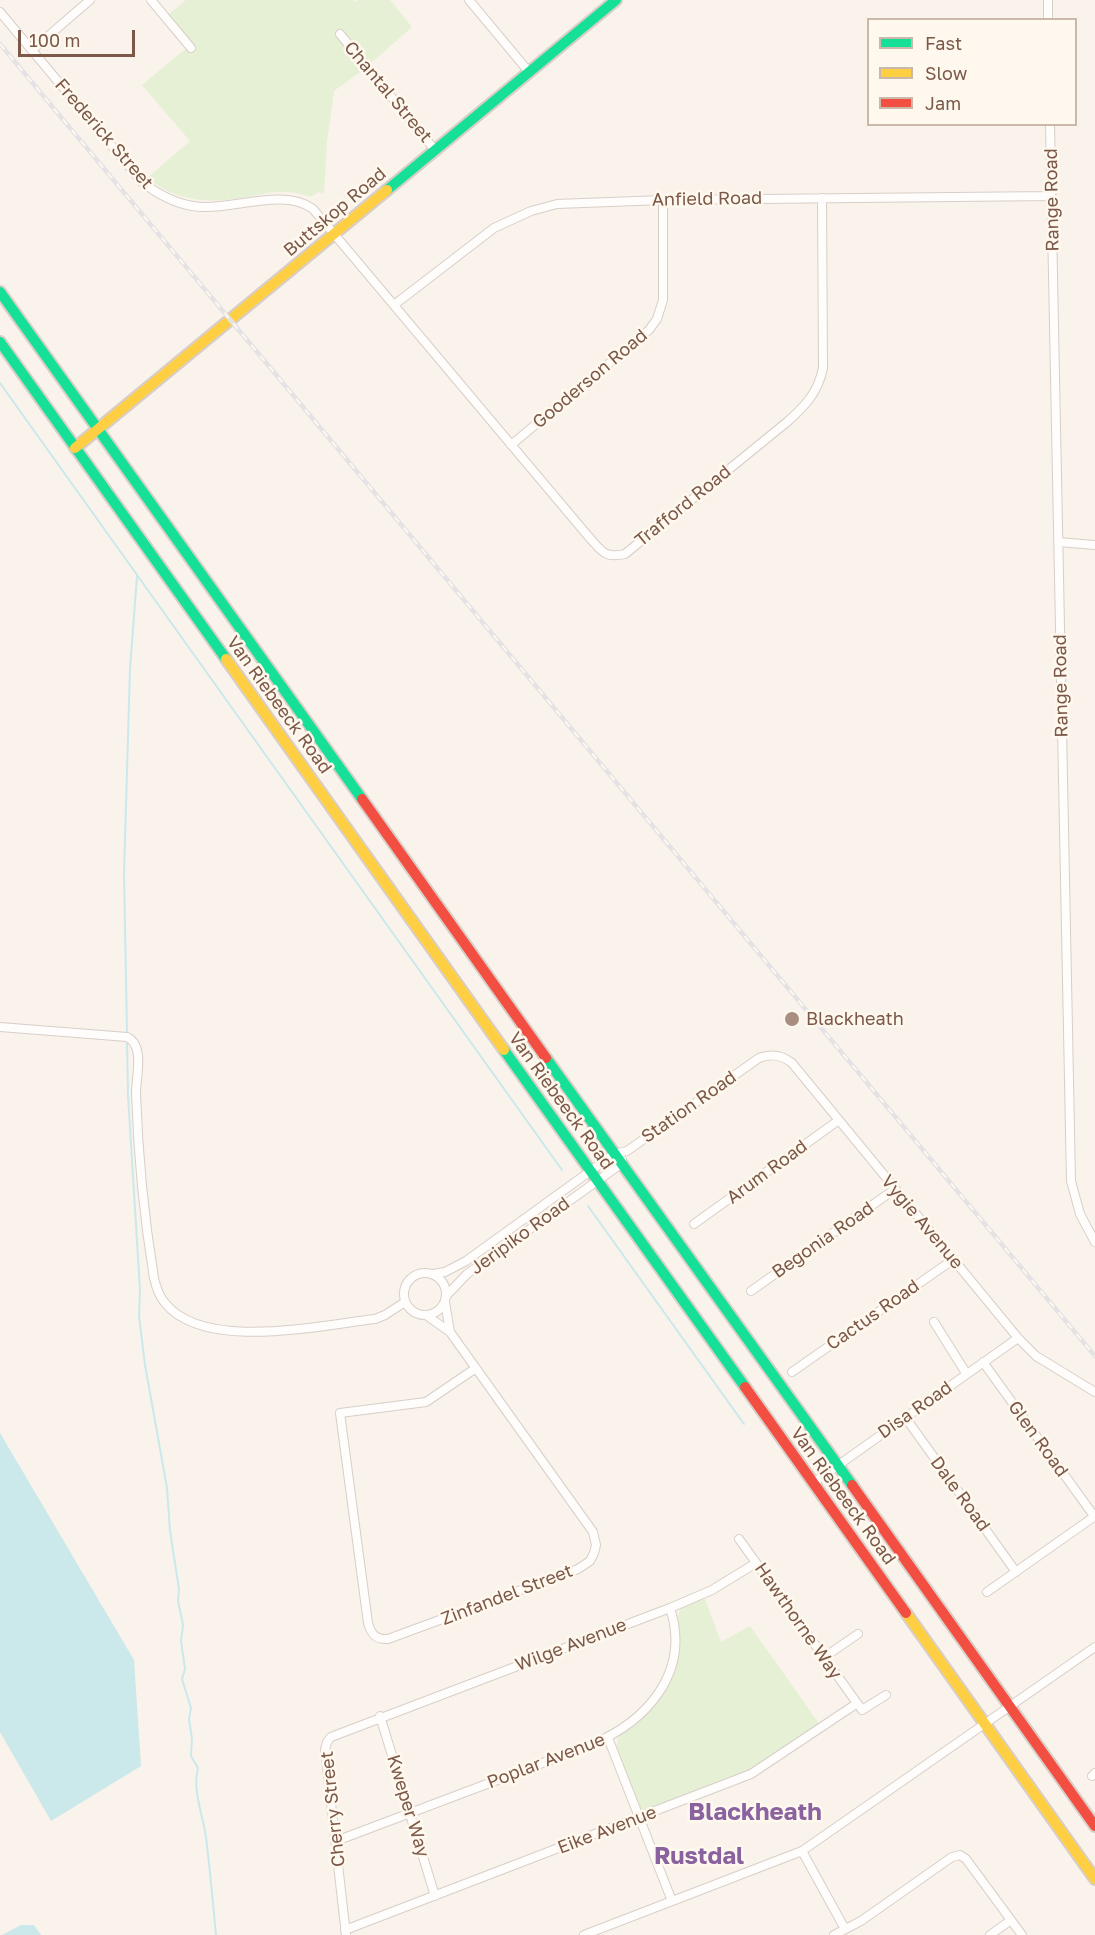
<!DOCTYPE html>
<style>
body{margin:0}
#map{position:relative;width:1095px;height:1935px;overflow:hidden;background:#f9f3eb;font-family:"Golos Text",sans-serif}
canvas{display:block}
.legend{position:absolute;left:867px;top:18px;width:210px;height:108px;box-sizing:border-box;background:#fff8ee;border:2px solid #cab8ab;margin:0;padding:8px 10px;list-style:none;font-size:18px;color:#7b5847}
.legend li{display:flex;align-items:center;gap:12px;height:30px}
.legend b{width:30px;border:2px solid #cab8ab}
.scale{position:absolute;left:18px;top:30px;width:117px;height:27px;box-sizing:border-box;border:3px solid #7b5847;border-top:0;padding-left:8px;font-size:18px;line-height:21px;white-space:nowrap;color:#7b5847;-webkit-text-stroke:4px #fff8ee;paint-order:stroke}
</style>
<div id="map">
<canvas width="1095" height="1935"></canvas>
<ul class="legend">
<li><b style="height:8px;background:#16e098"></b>Fast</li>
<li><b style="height:8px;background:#ffcf43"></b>Slow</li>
<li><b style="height:8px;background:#f24e42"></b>Jam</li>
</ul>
<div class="scale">100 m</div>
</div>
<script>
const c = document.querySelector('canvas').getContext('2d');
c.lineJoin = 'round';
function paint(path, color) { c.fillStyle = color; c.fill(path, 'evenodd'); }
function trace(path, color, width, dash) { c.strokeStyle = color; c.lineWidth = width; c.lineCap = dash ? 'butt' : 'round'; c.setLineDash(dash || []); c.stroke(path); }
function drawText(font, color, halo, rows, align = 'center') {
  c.font = font + ' "Golos Text",sans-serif'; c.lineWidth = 5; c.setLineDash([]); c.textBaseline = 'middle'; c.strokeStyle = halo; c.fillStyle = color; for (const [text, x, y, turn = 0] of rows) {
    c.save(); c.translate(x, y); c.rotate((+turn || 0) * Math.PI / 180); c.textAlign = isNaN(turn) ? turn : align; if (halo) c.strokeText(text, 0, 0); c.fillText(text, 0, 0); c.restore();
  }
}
paint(new Path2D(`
 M 186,0 L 353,0 L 355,2 L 357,0 L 390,0 L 412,27 L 363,70 L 334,91 L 327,142 L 324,194 L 319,192 L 310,197 C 282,187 268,194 241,198 C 206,204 175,200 147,178 L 190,141 L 142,85 L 189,46 L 168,15 Z
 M 704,1597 L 721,1642 L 750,1626 L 820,1725 L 753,1769 L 645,1811 L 641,1810 L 616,1748 L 619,1736 L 653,1708 L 669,1681 L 676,1660 L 679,1640 L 678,1616 L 681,1608 L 684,1605 Z`), '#e5f0d4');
paint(new Path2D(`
 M 0,1433 L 134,1660 L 141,1766 L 51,1821 L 0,1732 Z
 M 21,1925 L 34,1925 L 41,1935 L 2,1935 Z`), '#cbe8eb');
trace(new Path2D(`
 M 0,383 L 562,1170
 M 127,1034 L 124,873 L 130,669 L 137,576
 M 127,1041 L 128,1095 L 140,1290 L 139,1316 L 145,1365 L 167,1488 L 170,1531 L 179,1589 L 178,1601 L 183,1625 L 181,1641 L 185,1669 L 182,1679 L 191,1708 L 189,1719 L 192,1739 L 191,1756 L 198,1768 C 192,1789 203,1816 206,1837 C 210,1870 213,1903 216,1935
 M 588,1206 L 744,1424`), '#cbe8eb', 2);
const street = new Path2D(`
 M 151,0 L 191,48
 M 469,0 L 529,72
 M 1048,0 L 1048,20
 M 0,12 L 142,182 C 160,196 179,206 202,207 C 234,209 285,188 313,209 L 588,536 C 601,550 604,559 625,554 L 787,422 C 805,406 818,393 823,368 L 822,198
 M 340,34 L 435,150
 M 32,50 L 90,0
 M 1050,124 L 1071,1181 L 1080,1214 L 1095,1242
 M 394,305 L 494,228 L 531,211 L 557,204 L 663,200 L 1051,196
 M 511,445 L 649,330 L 657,319 L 663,300 L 663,200
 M 1058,542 L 1095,545
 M 0,1027 L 127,1037 C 145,1045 136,1077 136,1093 C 138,1155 144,1217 154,1278 C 156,1287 159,1296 165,1303 C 204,1352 321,1325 375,1319 L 385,1315 L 405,1302
 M 694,1224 L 839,1120
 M404 1294a21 21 0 1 1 42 0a21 21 0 1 1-42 0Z
 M 433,1274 L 445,1272 L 466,1261 L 614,1154 L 627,1151 L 759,1058 C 772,1053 782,1055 792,1063 L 1018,1338 L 1036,1356 L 1095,1392
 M 751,1291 L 895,1189
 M 446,1296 L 467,1274 L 621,1164 L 622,1160
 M 445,1302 L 450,1332
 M 426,1315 L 450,1332 L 593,1532 L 596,1545 L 594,1553 L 590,1561 L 578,1569 L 388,1639 C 376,1640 371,1634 368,1623 L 340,1413 L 426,1402 L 476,1368
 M 934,1322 L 966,1373
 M 983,1362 L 1094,1516
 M 792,1372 L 954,1259
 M 905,1417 L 1016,1572
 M 813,1483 L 1018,1338
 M 739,1539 L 862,1710 L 886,1695
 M 987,1592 L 1095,1516
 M 823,1658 L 858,1634
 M 380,1716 L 435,1896
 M 608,1738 L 672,1901
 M 1092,1776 L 1095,1773
 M 336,1841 L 590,1745 C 647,1722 691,1672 670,1608
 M 802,1851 L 845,1929
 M 345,1930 L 751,1774 L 856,1704
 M 346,1935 L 325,1750 L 327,1742 L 331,1737 L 670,1608 L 712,1590 L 756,1563
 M 584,1935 L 802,1851 L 1095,1647
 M 834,1935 L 861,1921 L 952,1857 L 960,1855 L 966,1859 L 1022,1935
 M 990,1935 L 1011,1920`);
const fast = new Path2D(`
 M 387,190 L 616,0
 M 0,292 L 362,799
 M 0,342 L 226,659
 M 504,1050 L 745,1387
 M 546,1058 L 852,1485`);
const slow = new Path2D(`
 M 75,448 L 387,190
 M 226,659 L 504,1050
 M 906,1613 L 1095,1879`);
const jam = new Path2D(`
 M 362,799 L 546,1058
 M 745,1387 L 906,1613
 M 852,1485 L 1095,1826`);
trace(street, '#d8cec8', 10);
trace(fast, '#d9cec7', 14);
trace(slow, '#d9cec7', 14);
trace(jam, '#d9cec7', 14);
trace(street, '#fefdfc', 8);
trace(fast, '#16e098', 10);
trace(slow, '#ffcf43', 10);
trace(jam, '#f24e42', 10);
const rail = new Path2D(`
 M 0,44 L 1095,1356`);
trace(rail, '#e5e2e5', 4.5);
trace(rail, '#fff8ee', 2, [7]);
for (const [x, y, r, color] of [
 [792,1019,8,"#a78e80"]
]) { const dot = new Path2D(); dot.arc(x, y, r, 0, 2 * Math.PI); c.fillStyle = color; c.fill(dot); trace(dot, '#fff8ee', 2); }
drawText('18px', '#7b5847', '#fff8ee', [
 ["Chantal Street",388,92,50],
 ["Frederick Street",104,134,49],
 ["Anfield Road",707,199,-1],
 ["Range Road",1052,200,-91],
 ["Buttskop Road",335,212,-40],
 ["Gooderson Road",590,379,-40],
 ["Trafford Road",683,506,-39],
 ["Range Road",1061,686,-91],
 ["Van Riebeeck Road",279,705,54],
 ["Van Riebeeck Road",561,1101,54],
 ["Station Road",689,1107,-35],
 ["Arum Road",767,1172,-36],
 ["Vygie Avenue",922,1222,50],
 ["Jeripiko Road",520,1236,-36],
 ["Begonia Road",823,1240,-35],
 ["Cactus Road",873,1315,-35],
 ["Disa Road",915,1410,-35],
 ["Glen Road",1038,1439,54],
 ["Dale Road",960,1494,54],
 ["Van Riebeeck Road",843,1496,54],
 ["Zinfandel Street",507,1595,-21],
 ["Hawthorne Way",798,1621,55],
 ["Wilge Avenue",571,1645,-21],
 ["Poplar Avenue",546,1761,-21],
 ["Kweper Way",408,1806,73],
 ["Cherry Street",333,1809,-96],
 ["Eike Avenue",607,1830,-21]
]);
drawText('18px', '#7b5847', '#fff8ee', [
 ["Blackheath",806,1019]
], 'left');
drawText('bold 24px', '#89629f', '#fff8ee', [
 ["Blackheath",755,1812],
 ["Rustdal",699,1856]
]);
</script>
